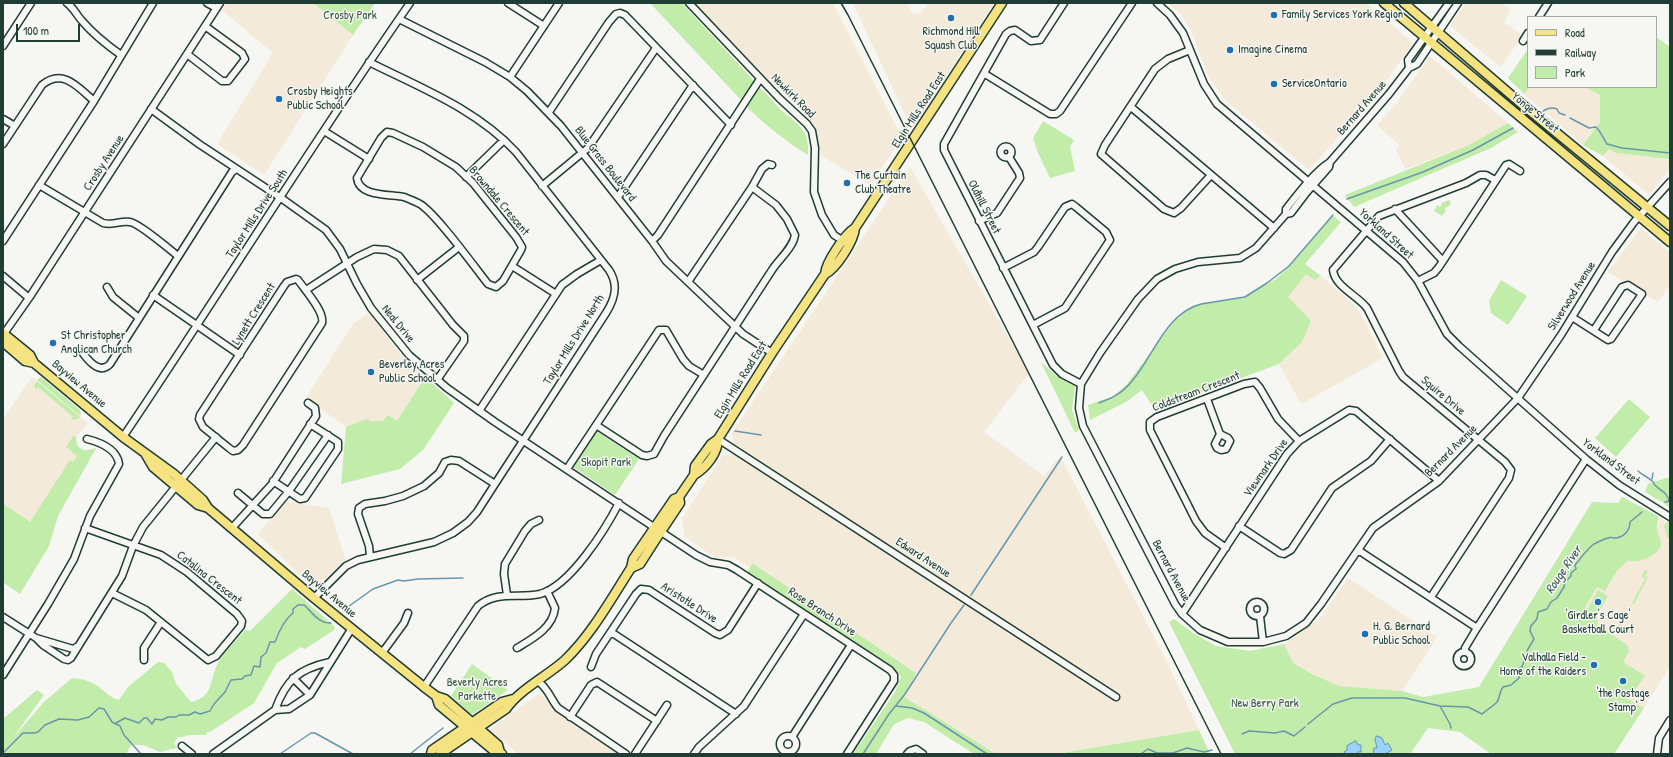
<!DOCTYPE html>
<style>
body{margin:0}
#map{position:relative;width:1673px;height:757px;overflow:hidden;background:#f6f6f2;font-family:"Patrick Hand",sans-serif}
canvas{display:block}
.frame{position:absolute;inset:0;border:4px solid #1f3d34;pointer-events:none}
.legend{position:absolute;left:1527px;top:16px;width:130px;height:72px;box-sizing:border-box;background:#f6f6f2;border:1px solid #a0aca6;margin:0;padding:5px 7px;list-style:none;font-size:12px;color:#1f3d34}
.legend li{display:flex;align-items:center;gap:8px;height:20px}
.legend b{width:20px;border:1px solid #a0aca6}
.scale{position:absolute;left:16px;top:24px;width:64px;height:18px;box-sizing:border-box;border:2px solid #1f3d34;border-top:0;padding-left:5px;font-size:12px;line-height:14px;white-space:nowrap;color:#1f3d34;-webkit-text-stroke:3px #f6f6f2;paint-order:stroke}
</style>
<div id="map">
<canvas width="1673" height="757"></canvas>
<div class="frame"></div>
<ul class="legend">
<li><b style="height:5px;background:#f5e382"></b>Road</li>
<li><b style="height:5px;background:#1f3d34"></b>Railway</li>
<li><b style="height:11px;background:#c1eca9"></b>Park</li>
</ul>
<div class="scale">100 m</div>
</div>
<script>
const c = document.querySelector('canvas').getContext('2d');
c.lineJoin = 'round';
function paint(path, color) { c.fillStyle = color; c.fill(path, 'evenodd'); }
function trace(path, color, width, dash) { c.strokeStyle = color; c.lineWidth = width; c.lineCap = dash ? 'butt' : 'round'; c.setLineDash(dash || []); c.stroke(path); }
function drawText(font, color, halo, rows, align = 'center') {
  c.font = font + ' "Patrick Hand",sans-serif'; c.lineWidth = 3; c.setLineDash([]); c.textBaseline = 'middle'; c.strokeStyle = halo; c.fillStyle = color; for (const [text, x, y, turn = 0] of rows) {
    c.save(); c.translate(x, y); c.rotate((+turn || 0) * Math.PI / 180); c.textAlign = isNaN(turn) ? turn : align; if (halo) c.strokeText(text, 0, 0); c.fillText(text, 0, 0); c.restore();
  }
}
paint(new Path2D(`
 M 227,3 L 313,3 L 353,35 L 264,175 L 217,144 L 273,53 L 223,11 Z
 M 695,3 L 833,3 L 902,138 L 870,185 L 822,156 L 815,126 L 794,102 L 757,69 Z
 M 853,3 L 907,3 L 909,9 L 914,14 L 921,12 L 927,6 L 927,3 L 993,4 L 912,130 Z
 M 1167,3 L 1366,3 L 1413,43 L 1379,91 L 1309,170 L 1225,100 L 1207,74 L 1191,30 L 1180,13 Z
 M 1466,3 L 1502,3 L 1511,10 L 1504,22 L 1523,36 L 1500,67 L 1450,26 Z
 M 1430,56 L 1508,123 L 1469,145 L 1405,169 L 1396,150 L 1399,145 L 1377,125 L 1396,104 Z
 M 1530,87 L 1585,87 L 1600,95 L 1600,122 L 1583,145 L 1524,94 Z
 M 1609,149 L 1617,153 L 1669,159 L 1668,166 L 1670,166 L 1670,169 L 1649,195 L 1603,156 Z
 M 910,167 L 1029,373 L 984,432 L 1044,476 L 1060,456 L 1164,656 L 1199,730 L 1056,754 L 996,754 L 903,697 L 916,673 L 752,563 L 749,567 L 733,557 L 716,558 L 685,537 L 682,519 L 722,456 L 735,453 L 797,496 L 802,489 L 734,443 L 732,433 Z
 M 1641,228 L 1670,253 L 1670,285 L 1658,302 L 1608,272 Z
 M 1306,274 L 1315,280 L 1321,276 L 1354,305 L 1361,314 L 1383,358 L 1301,404 L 1279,364 L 1302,342 L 1287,297 Z
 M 369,312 L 401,355 L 425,377 L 397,421 L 374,421 L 373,422 L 367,419 L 346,427 L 306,398 L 353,324 Z
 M 32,377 L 88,424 L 76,437 L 76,443 L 78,447 L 86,451 L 96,448 L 58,516 L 49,546 L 20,594 L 3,582 L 3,419 Z
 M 285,501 L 329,508 L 346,561 L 313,588 L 258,534 Z
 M 1658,516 L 1670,524 L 1670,667 L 1644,708 L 1626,698 L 1577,605 L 1625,560 L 1661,544 L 1657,529 L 1659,521 Z
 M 1348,578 L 1437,637 L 1402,691 L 1339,686 L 1312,674 L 1292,663 L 1284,644 L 1319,619 Z
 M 540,693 L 552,706 L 620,754 L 518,754 L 490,729 Z`), '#f4ead9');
paint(new Path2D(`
 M 313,3 L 375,3 L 353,35 Z
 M 650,3 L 682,3 L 755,82 L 741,100 Z
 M 1656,37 L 1670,47 L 1670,166 L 1668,166 L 1669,159 L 1616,153 L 1609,149 L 1603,156 L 1583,145 L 1600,122 L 1600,95 L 1585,87 L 1656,87 Z
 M 1528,49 L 1528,87 L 1530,87 L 1524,94 L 1508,78 Z
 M 759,87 C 767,94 774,103 781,110 C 798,125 810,129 808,155 C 786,141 765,125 747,107 Z
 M 1043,121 L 1074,140 L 1070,147 L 1075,171 L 1050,178 L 1038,153 L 1033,138 Z
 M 1508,123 L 1518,132 L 1491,148 L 1354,207 L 1345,195 L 1469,145 Z
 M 1449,200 L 1451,202 L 1450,205 L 1444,209 L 1446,211 L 1442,216 L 1434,211 L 1437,205 L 1440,207 L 1442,203 Z
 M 1332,215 L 1341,222 L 1305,264 L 1321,276 L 1315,280 L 1306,274 L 1288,297 L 1311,321 L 1302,342 L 1279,364 L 1155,410 L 1142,390 L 1126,402 L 1090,420 L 1088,405 L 1114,396 L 1127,384 L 1174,321 L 1194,305 L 1241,298 L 1276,279 L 1297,258 Z
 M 1501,280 L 1527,296 L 1508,325 L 1491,313 L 1489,301 Z
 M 1041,362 L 1054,374 L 1075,386 L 1072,410 L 1079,430 L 1075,433 Z
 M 41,377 L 79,409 L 81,413 L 80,416 L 37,380 Z
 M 425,377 L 454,403 L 423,450 L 400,469 L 341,484 L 346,427 L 367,419 L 373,422 L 374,421 L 383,421 L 388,415 L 397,421 Z
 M 37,381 L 80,417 L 77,419 L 70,420 L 73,417 L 38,387 L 36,390 L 34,385 Z
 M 1629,399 L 1650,417 L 1616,457 L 1595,438 Z
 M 596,431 L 639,459 L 615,495 L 573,467 Z
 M 74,435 L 76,437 L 77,445 C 83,453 89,450 96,448 L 58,516 L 49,546 L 20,594 L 3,582 L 3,504 L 30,522 L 70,460 L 73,462 L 77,456 L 66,447 Z
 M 1666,478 L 1670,478 L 1670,507 L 1645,492 L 1648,484 Z
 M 1622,497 L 1658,516 C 1659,521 1656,524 1657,528 C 1657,533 1661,539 1661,544 C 1661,553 1645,560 1637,561 C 1632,562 1629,559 1625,563 C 1616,570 1611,581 1605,591 L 1597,587 L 1585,607 L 1588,608 L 1598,590 L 1608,596 L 1595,619 L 1598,620 L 1597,625 L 1627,645 L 1629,651 L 1623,662 L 1645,676 L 1628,699 L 1644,708 L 1614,754 L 1491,754 L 1460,732 L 1428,728 L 1410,754 L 1235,754 L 1169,622 L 1174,619 L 1193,633 L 1216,646 L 1250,651 L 1284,644 L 1293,663 L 1312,674 L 1339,686 L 1402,691 L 1423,697 L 1479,687 L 1592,502 L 1618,503 Z
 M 1668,521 L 1670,521 L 1670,536 L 1668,539 L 1664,526 Z
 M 752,563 L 916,673 L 904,697 L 996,754 L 974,754 L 924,722 L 908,718 L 894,724 L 876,754 L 853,754 L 895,692 L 901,676 L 747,573 Z
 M 1645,570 L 1648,572 L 1645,576 L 1648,577 L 1634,604 L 1632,603 L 1645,579 L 1642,576 Z
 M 292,589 L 335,627 L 334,630 L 305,649 L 301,647 L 277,663 L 254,703 L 210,732 L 207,732 L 206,735 L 188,735 L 184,737 L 178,737 L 174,743 L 177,748 L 160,752 L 143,745 L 131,745 L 126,754 L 3,754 L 3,719 L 37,690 L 44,695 L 12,739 L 44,702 L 72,678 C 81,679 88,680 96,685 C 104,690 110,698 119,700 L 128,687 L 158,662 L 164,663 L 172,672 L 176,684 L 191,702 C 215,697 209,678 219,661 C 226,650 237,640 245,630 L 250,631 Z
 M 1631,605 L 1632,606 L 1619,629 L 1617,631 L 1614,630 L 1613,627 L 1617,629 Z
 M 472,664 L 508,690 L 476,712 L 471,714 L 451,696 Z
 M 1199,730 L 1210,754 L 1056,754 Z`), '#c1eca9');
const water = new Path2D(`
 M 1377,736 L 1382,738 L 1385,745 L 1388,743 L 1392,750 L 1385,754 L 1373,754 L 1374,748 L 1377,748 L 1375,739 Z
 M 1356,741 L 1358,745 L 1361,745 L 1361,752 L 1357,752 L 1358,754 L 1345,754 L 1344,752 L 1347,750 L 1347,746 Z`);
paint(water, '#9bd2fa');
trace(water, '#6996ab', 1);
trace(new Path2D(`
 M 1542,112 C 1547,108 1552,107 1557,109 L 1559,113 L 1565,115
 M 1570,118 L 1589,128 L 1596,127 C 1601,132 1603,138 1607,144 L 1622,148 L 1670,153
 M 1347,199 L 1423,172 L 1473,150 L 1513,128
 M 1099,403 C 1105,400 1111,399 1116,395 C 1122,392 1128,386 1132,381 C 1154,355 1166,313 1201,304 L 1245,297 L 1267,283 L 1289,266 L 1333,215
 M 735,431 L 761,435
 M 1638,471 C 1642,475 1648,477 1652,481 C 1657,485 1651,482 1656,486 C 1662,492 1667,492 1669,501
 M 1652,479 L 1653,473
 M 1665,502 L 1670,501
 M 971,595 L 1062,457
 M 345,609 L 373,589 L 398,580 L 404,581 L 418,579 L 463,578
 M 896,706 L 912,708 L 924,713 L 987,754
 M 1440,706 L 1450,724 L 1451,728
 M 116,723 L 125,718 L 139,723 L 144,718 L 147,718 L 152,724 L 155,719 L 162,720 L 168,717 L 176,717 L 179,715 L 189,715 L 195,712 L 200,714 L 210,711 L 214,704 L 225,692 L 231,680 L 242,679 L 245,676 L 251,675 L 254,666 L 260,667 L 261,657 L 266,653 L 270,642 L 275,642 C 279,631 284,620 293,613 L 293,609 L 298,605 L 304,605 C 312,612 319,624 331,623
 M 1308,724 L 1333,704 L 1352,698 L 1405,698 L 1440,706 L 1468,707 L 1482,714 C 1484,712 1496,704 1497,702 C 1500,698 1499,692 1503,687 L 1511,685 L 1519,678 L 1519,668 L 1522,667 L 1528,649 L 1534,639 L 1530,631 L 1531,626 L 1537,619 L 1538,612 L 1547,609 L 1551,602 L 1557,598 L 1564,587 L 1565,582 L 1571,576 L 1571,573 L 1576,569 L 1575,565 C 1581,558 1587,549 1594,544 C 1598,542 1604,539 1608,538 C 1614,536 1609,538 1614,538 C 1624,538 1630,530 1630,522 L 1642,512
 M 1242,734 L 1249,731 L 1275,733 L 1284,731 L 1294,736 L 1305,727
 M 3,753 L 23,733 L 34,733 L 38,732 L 45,725 L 59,719 L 78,720 L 89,717 L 99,708 L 104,709 L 112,722 L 120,726 L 124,735 L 141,754
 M 280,754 L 311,733 L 315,733 L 353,754
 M 410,754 L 443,728
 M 863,754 L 889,714 L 905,694 L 951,623 L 964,605
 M 1141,754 L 1148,749 L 1157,753 L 1173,753 L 1187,748 L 1204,752 L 1212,750`), '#6996ab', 1.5);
const minor = new Path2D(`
 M 67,3 C 74,8 77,16 83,22 C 94,35 107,45 121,55
 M 207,3 L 216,8
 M 508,3 L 544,26
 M 689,3 L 779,98 L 807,124 L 812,131 L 815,148 L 814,192 L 822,215 L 834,235 L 845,242
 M 1064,3 L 1040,40 L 1031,41 L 1015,30 L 1010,31 L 1006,34 L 944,144 L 944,150 L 1053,365 L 1062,374 L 1081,384
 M 1157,3 L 1170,15 L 1183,33 L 1204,84 L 1217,104 L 1403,262 L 1418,281 L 1447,334 L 1459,346 L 1586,459 L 1619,485 L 1670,517
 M 1539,17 L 1548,3
 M 399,19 L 485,62 L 510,77 L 527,91 L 561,126 L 652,241 L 666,261 L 743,334 L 772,353
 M 1523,41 L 1528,33
 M 3,46 L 31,3
 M 1190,50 L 1168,59 L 1155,69 L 1105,145 L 1101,154 L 1164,209 L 1174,213 L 1181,208 L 1211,175
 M 187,54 L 222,81 L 228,81 L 245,59 L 242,53 L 205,26
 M 1409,68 L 1408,60 L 1449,3
 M 985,74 L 1050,114 L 1056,114 L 1060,111 L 1132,3
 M 510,77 L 559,3
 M 1131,107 L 1274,228
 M 151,109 L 199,144 L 281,198 L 326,230 L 340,249 L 357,284 L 371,308 L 409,355 L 447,388 L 495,422 L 696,555 L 710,562 L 728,565 L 737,570 L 890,670 L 894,675 L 894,681 L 847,754
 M 549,112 L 609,22 L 616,14 L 620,13 L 625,15 L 731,125
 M 3,119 L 15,126
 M 324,131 L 369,159
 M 387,132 L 393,133 L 423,147 L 456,167 L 473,183 L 516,237 L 522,247 L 521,250 L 503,281 L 496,287 L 488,284 C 476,269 433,209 418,203 C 414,201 409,199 404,197 C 390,194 359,197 357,178 L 381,138 Z
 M 3,144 L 42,85 C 63,68 78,87 94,101
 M1000.5 152a5.5 5.5 0 1 1 11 0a5.5 5.5 0 1 1-11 0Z
 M 1330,162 L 1329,167 L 1307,192 L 1291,213 L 1286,214 L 1256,248 L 1240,258 L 1198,262 L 1175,269 L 1157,279 L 1138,299 L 1100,353 L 1081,384 L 1079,408 L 1083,426 L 1175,604 L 1182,614 L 1200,630 L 1228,642 L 1263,642 L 1286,636 L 1306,623 L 1321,604 L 1373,528 L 1439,481 L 1518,398 L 1561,335 L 1612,252 L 1634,222 L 1670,182
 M 466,177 L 504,140
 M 39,185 L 103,223 C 115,226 120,220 130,222 C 139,223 169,249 178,256
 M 542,186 L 588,148 L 656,48
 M 618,197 L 693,85
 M 1395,209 L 1442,260
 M 1286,214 L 1286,209 C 1297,195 1315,171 1330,162 L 1389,94 L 1409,68 L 1417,64 L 1458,3
 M 979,221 L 997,213 L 1020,178 L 1019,173 L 1009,157
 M 3,241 L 94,101 L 153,3
 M 652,241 L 658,235 L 760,79
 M 512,266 L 556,294
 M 1003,268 L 1034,252 L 1038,247 L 1065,207 L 1072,204 L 1076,207 L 1106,232 L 1110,240 L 1106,246 L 1065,308 L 1033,325
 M 3,276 L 29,298
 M 296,279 L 298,280 C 305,290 325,312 322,323 L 243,445 L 238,450 L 233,451 L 229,448 L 203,427 L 199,419 L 200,415 L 284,286 L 287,282 Z
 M 417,280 L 459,247
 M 1418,281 L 1434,273 L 1439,267 L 1506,165 L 1509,164 L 1520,171
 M 688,282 L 752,187 L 762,169 L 768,164 L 772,165
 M 107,287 L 113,297 L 139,318
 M 306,290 L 357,257 L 374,249 L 387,250 L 399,256 L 453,325 L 464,336 L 464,341 L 437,380
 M 153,295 L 240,355
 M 1572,317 L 1608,340 L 1611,339 L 1642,294 L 1628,285 L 1622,287 L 1594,330
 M 3,335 L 29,298 L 220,3
 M 80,349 C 86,358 99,376 110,364 L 232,172 L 236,169
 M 1207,399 L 1220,434 L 1228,438 L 1230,441 L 1226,449 L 1221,450 L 1217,448 L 1215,444 L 1220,434
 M 479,411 L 562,285 L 577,274 L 601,260
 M 596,425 L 642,455 L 647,456 L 654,454 L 664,436 L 772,270 C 779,259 793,248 795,235 L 787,219 L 776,205 L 752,187
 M 123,437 C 220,293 311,145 410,3
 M 718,439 L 1116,697
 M 567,469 L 659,330 L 666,330 L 683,359 L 689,366 L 704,375
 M 273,481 L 300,499 L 305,498 L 338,449 L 338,442 L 310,424
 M 238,493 L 263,514 L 270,514 L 289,491 L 328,435
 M 1239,526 L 1280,553 L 1284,554 L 1291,550 L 1332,488 L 1371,461 L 1390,439
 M 85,528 L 161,555 L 187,572 L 237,614 L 242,621 L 241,626 L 216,656 L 208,660 L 146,610 L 112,593
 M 232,528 L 272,484 L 316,416 L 315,408 L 308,403
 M 1226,548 L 1205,533 L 1196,521 L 1150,430 L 1150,422 L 1157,417 L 1244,384 L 1255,382 L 1260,388 L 1278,419 L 1299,441
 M 1358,550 L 1477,628
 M 370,557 L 369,546 L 358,514 L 359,508 L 365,504 L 385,501 L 403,496 L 424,486 L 439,473 L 445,462 L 451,460 L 459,461 L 495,484
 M 507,595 L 504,574 L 505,564 L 525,531 L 531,524 L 539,520
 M 1431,597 L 1509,478 L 1511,470 L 1505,462 L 1403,377 L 1399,371 L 1367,308 C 1357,295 1335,287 1333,270 L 1379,216 L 1466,183 L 1480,175 L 1486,175 L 1495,180
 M 314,598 L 346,566 L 358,560 L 434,542 L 453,533 L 468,522 L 477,512 L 495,484 L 606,313 C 615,299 619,285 609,270 L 516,152 C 476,109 421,88 369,62
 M1250 609a7 7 0 1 1 14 0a7 7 0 1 1-14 0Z
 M 1182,614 L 1287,454 L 1299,441 L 1349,410 L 1356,411 L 1439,481
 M 1260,616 L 1263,642
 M 3,617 L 36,638 L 43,645 L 64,659 L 68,660 L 71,658 L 122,576 L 133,546 L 143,527 L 216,437
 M 611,632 L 736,714
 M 36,638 L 73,649 L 78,646
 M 517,648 C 532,639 553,628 555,608 L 547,591
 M1457 659a7 7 0 1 1 14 0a7 7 0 1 1-14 0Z
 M 1465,652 L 1465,648 L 1477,628 L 1586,459
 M 382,653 L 404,623 L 408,613
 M 144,660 L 144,648 L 161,622
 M 591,667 L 596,654 L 636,594 L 641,589 L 649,590 L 715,633 L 720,635 L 728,630 L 758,583
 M 3,675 L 48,604 L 74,559 L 90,516 L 119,464 C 117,449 99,442 87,439
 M 293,678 L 310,695
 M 539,682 C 549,690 550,698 558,708 L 626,754
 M 424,687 L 478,606 C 498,590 518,599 540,594 C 570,586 605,530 619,503
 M 275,710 C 286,680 298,669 330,662
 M 570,717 L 591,685 L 597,682 L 657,721
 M780 744a8 8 0 1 1 16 0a8 8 0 1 1-16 0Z
 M 792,737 L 851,645
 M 182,746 L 192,754
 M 213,754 L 275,710 L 289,709 L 310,695 L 352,628
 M 635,754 L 667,705
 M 694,754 L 699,747 L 744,706 L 804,614
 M 907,754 L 910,751 L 916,749 L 923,754
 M 1657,754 L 1659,738 L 1670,720`);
const major = new Path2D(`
 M 1384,3 L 1670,242
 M 1404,3 L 1524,106 L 1670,226
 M 825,274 C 836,269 854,241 855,228 L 1002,3
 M 3,333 L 30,355 L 34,363 L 123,437 L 174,474 L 203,500 L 208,508 L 314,598 L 424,687 L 436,696 L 445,699 L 498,745 L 500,752
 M 3,342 L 25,361 L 34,363
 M 146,455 L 153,467 L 198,505 L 208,508
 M 694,475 C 706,468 718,453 718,439
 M 631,568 L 640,564 L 656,539 L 680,503 L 679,497 L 694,475 L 695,466 L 711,444 L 718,439 L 772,353 L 825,274 C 826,262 845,234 855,228
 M 436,696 L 439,705 L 493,750 L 502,754
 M 431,754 L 432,750 L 502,702 L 513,699
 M 440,754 L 506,709 C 520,689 546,677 565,660 C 592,634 611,599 631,568 L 633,559 L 674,499 L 679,497`);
trace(minor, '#1f3d34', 9);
trace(major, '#1f3d34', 11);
trace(minor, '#f6f6f2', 6);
trace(major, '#f5e382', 8);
trace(new Path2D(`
 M 841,3 L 848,15 L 1221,754`), '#1f3d34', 1.5);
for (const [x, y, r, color] of [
 [1274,15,4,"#1f6fb2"],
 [951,18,4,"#1f6fb2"],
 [1230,50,4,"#1f6fb2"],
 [1274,84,4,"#1f6fb2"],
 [279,99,4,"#1f6fb2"],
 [847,183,4,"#1f6fb2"],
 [53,343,4,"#1f6fb2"],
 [371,372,4,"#1f6fb2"],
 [1598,602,4,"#1f6fb2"],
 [1365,634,4,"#1f6fb2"],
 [1594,665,4,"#1f6fb2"],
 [1623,681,4,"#1f6fb2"]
]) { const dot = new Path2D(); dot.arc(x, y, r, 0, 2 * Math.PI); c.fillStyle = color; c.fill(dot); trace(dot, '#f6f6f2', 1.5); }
drawText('12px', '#1f3d34', '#f6f6f2', [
 ["Family Services York Region",1282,15],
 ["Richmond Hill",951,32,"center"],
 ["Squash Club",951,46,"center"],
 ["Imagine Cinema",1238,50],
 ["ServiceOntario",1282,84],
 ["Crosby Heights",287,92],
 ["Public School",287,106],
 ["The Curtain",855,176],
 ["Club Theatre",855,190],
 ["St Christopher",61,336],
 ["Anglican Church",61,350],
 ["Beverley Acres",379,365],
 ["Public School",379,379],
 ["'Girdler's Cage'",1598,616,"center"],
 ["Basketball Court",1598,630,"center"],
 ["H. G. Bernard",1373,627],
 ["Public School",1373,641],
 ["Valhalla Field -",1586,658,"right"],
 ["Home of the Raiders",1586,672,"right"],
 ["'the Postage",1623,694,"center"],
 ["Stamp'",1623,708,"center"]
], 'left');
drawText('12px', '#375746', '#f6f6f2', [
 ["Crosby Park",350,16],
 ["Skopit Park",606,463],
 ["Beverly Acres",477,683],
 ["Parkette",477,697],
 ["New Berry Park",1265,704]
]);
drawText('12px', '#1f3d34', '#f6f6f2', [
 ["Newkirk Road",793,96,45],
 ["Bernard Avenue",1362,108,-49],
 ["Elgin Mills Road East",919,110,-57],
 ["Yonge Street",1535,113,39],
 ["Crosby Avenue",104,163,-57],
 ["Blue Grass Boulevard",605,164,52],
 ["Browndale Crescent",499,201,50],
 ["Oldhill Street",984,207,63],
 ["Taylor Mills Drive South",257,214,-57],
 ["Yorkland Street",1386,234,42],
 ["Silverwood Avenue",1572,296,-58],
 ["Lynett Crescent",254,314,-58],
 ["Neal Drive",398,324,51],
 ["Taylor Mills Drive North",574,340,-58],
 ["Elgin Mills Road East",741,380,-58],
 ["Bayview Avenue",79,384,40],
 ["Coldstream Crescent",1196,392,-21],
 ["Squire Drive",1443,396,40],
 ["Bernard Avenue",1451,451,-45],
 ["Yorkland Street",1611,462,37],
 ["Viewmark Drive",1266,468,-55],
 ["Edward Avenue",923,558,33],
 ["Bernard Avenue",1171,571,62],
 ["Catalina Crescent",209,578,38],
 ["Bayview Avenue",329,594,40],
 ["Aristotle Drive",689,603,33],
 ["Rose Branch Drive",822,612,33]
]);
drawText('italic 13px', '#385b5c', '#f6f6f2', [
 ["Rouge River",1564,570,-56]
]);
</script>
